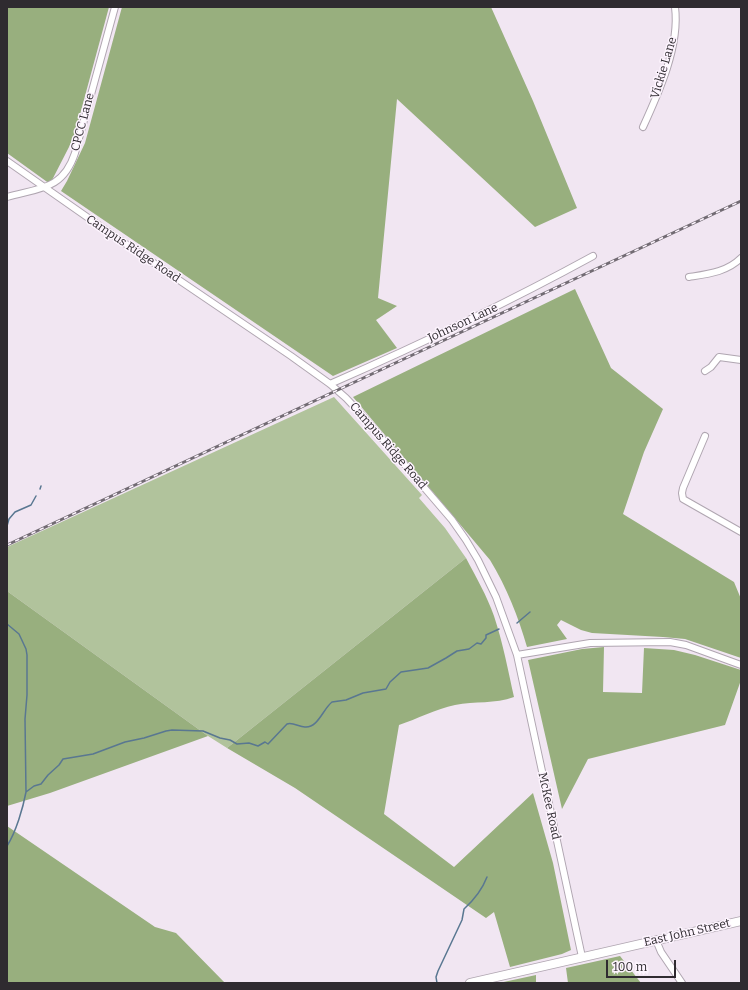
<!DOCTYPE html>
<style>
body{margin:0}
#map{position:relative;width:748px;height:990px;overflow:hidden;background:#f1e6f2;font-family:Bitter,serif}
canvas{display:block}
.frame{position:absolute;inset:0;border:8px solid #2f2b30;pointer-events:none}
.scale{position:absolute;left:606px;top:960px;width:70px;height:18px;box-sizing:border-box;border:2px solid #2f2b30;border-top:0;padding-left:5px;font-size:12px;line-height:14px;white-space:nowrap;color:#2f2b30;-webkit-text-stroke:3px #fdf4fe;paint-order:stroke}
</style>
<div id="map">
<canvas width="748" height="990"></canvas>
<div class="frame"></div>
<div class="scale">100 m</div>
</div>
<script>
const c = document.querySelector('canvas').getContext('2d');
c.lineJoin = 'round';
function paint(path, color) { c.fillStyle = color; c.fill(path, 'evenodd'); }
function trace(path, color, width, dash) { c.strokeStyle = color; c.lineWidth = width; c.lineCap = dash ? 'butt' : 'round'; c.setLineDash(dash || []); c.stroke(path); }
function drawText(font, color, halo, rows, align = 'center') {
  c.font = font + ' Bitter,serif'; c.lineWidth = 3; c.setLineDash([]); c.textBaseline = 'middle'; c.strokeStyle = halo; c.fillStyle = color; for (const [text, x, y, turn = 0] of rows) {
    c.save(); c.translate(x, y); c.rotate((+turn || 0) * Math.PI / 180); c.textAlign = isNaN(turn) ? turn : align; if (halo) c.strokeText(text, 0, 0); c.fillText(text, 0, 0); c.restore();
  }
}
paint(new Path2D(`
 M 334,397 L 422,495 L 419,498 L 445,528 L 466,558 L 227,748 L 208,736 L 7,591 L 7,547 Z`), '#b1c39c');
paint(new Path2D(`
 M 7,7 L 109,7 L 75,133 L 69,147 L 50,184 L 7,153 Z
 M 122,7 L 491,7 L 533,101 L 577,208 L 535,227 L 397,99 L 378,298 L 397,306 L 376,320 L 397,348 L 333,376 L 61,191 L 67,181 L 85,143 Z
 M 575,289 L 611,368 L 663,409 L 644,452 L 623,514 L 734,582 L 741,599 L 741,658 L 685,639 L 663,637 L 592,633 L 581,630 L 561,620 L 557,625 L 567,639 L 527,647 C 518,616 507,588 490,560 L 353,397 Z
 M 466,558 C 476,577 487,596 494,616 C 503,643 508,670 514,697 C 495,704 475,701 455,705 C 436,709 417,719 399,725 L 384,814 L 454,867 L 533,793 L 553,863 L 571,950 L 562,954 L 510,967 L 494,912 L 486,918 L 295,788 L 227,748 Z
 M 7,591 L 208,736 L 50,793 L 7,806 Z
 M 604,647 L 603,692 L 642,693 L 644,648 L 674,650 L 695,655 L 741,670 L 741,680 L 725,725 L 588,759 L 562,809 L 528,660 L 582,649 Z
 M 7,826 L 155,927 L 176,933 L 225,983 L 7,983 Z
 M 620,956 L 641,983 L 568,983 L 566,968 Z
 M 536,975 L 536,983 L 499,983 Z`), '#98af7e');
trace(new Path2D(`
 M 40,489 L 41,486
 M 7,526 L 9,519 L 15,512 L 31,505 L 36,496
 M 517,623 L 530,612
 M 7,624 L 19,634 L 26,649 L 27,655 L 27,695 L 25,719 L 26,792 C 23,808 16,832 7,846
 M 26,792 L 34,786 L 41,784 L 48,775 L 59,765 L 63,759 L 93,754 L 125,742 L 144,738 L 166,731 L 172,730 L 203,731 L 220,738 L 230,740 L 237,744 L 249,743 L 258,746 L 265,742 L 268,744 L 287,724 C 293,722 299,727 305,727 C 318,728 323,709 332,702 L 346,700 L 363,693 L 386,689 L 390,682 L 401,672 L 428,668 L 446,658 L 457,651 L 469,649 L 477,643 L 481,644 L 486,638 L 486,635 L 499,629
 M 437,983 L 436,977 L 438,971 L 462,920 L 464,909 C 475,899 482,890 487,877`), '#597791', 1.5);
const minor = new Path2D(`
 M 643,127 C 659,92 680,46 675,7
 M 7,161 L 117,238 L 291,356 L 330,384 L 346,398 L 362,415 L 452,520 L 466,540 L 478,560 L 496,597 L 517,655 L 582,957
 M 7,197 C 39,188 63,190 75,153 L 115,7
 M 689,277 C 708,274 727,272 741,258
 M 705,371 L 711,367 L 719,357 L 741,360
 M 330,384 C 419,345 507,303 593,256
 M 705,436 L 683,488 L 682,493 L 683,499 L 741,532
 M 517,655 L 590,643 L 670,642 L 686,645 L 741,665
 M 656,940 L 661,952 L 682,983`);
const major = new Path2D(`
 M 470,983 L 741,921`);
trace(minor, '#b0a6b1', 8);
trace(major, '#b0a6b1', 10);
trace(minor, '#fff', 6);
trace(major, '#fff', 8);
const rail = new Path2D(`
 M 7,545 L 741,201`);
trace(rail, '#726b73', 3);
trace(rail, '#fdf4fe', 1.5, [4.5]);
drawText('12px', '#2f2b30', '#fdf4fe', [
 ["Vickie Lane",664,68,-73],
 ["CPCC Lane",83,122,-75],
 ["Campus Ridge Road",133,249,34],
 ["Johnson Lane",463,323,-25],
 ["Campus Ridge Road",388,446,49],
 ["McKee Road",549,806,78],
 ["East John Street",687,933,-13]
]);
</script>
